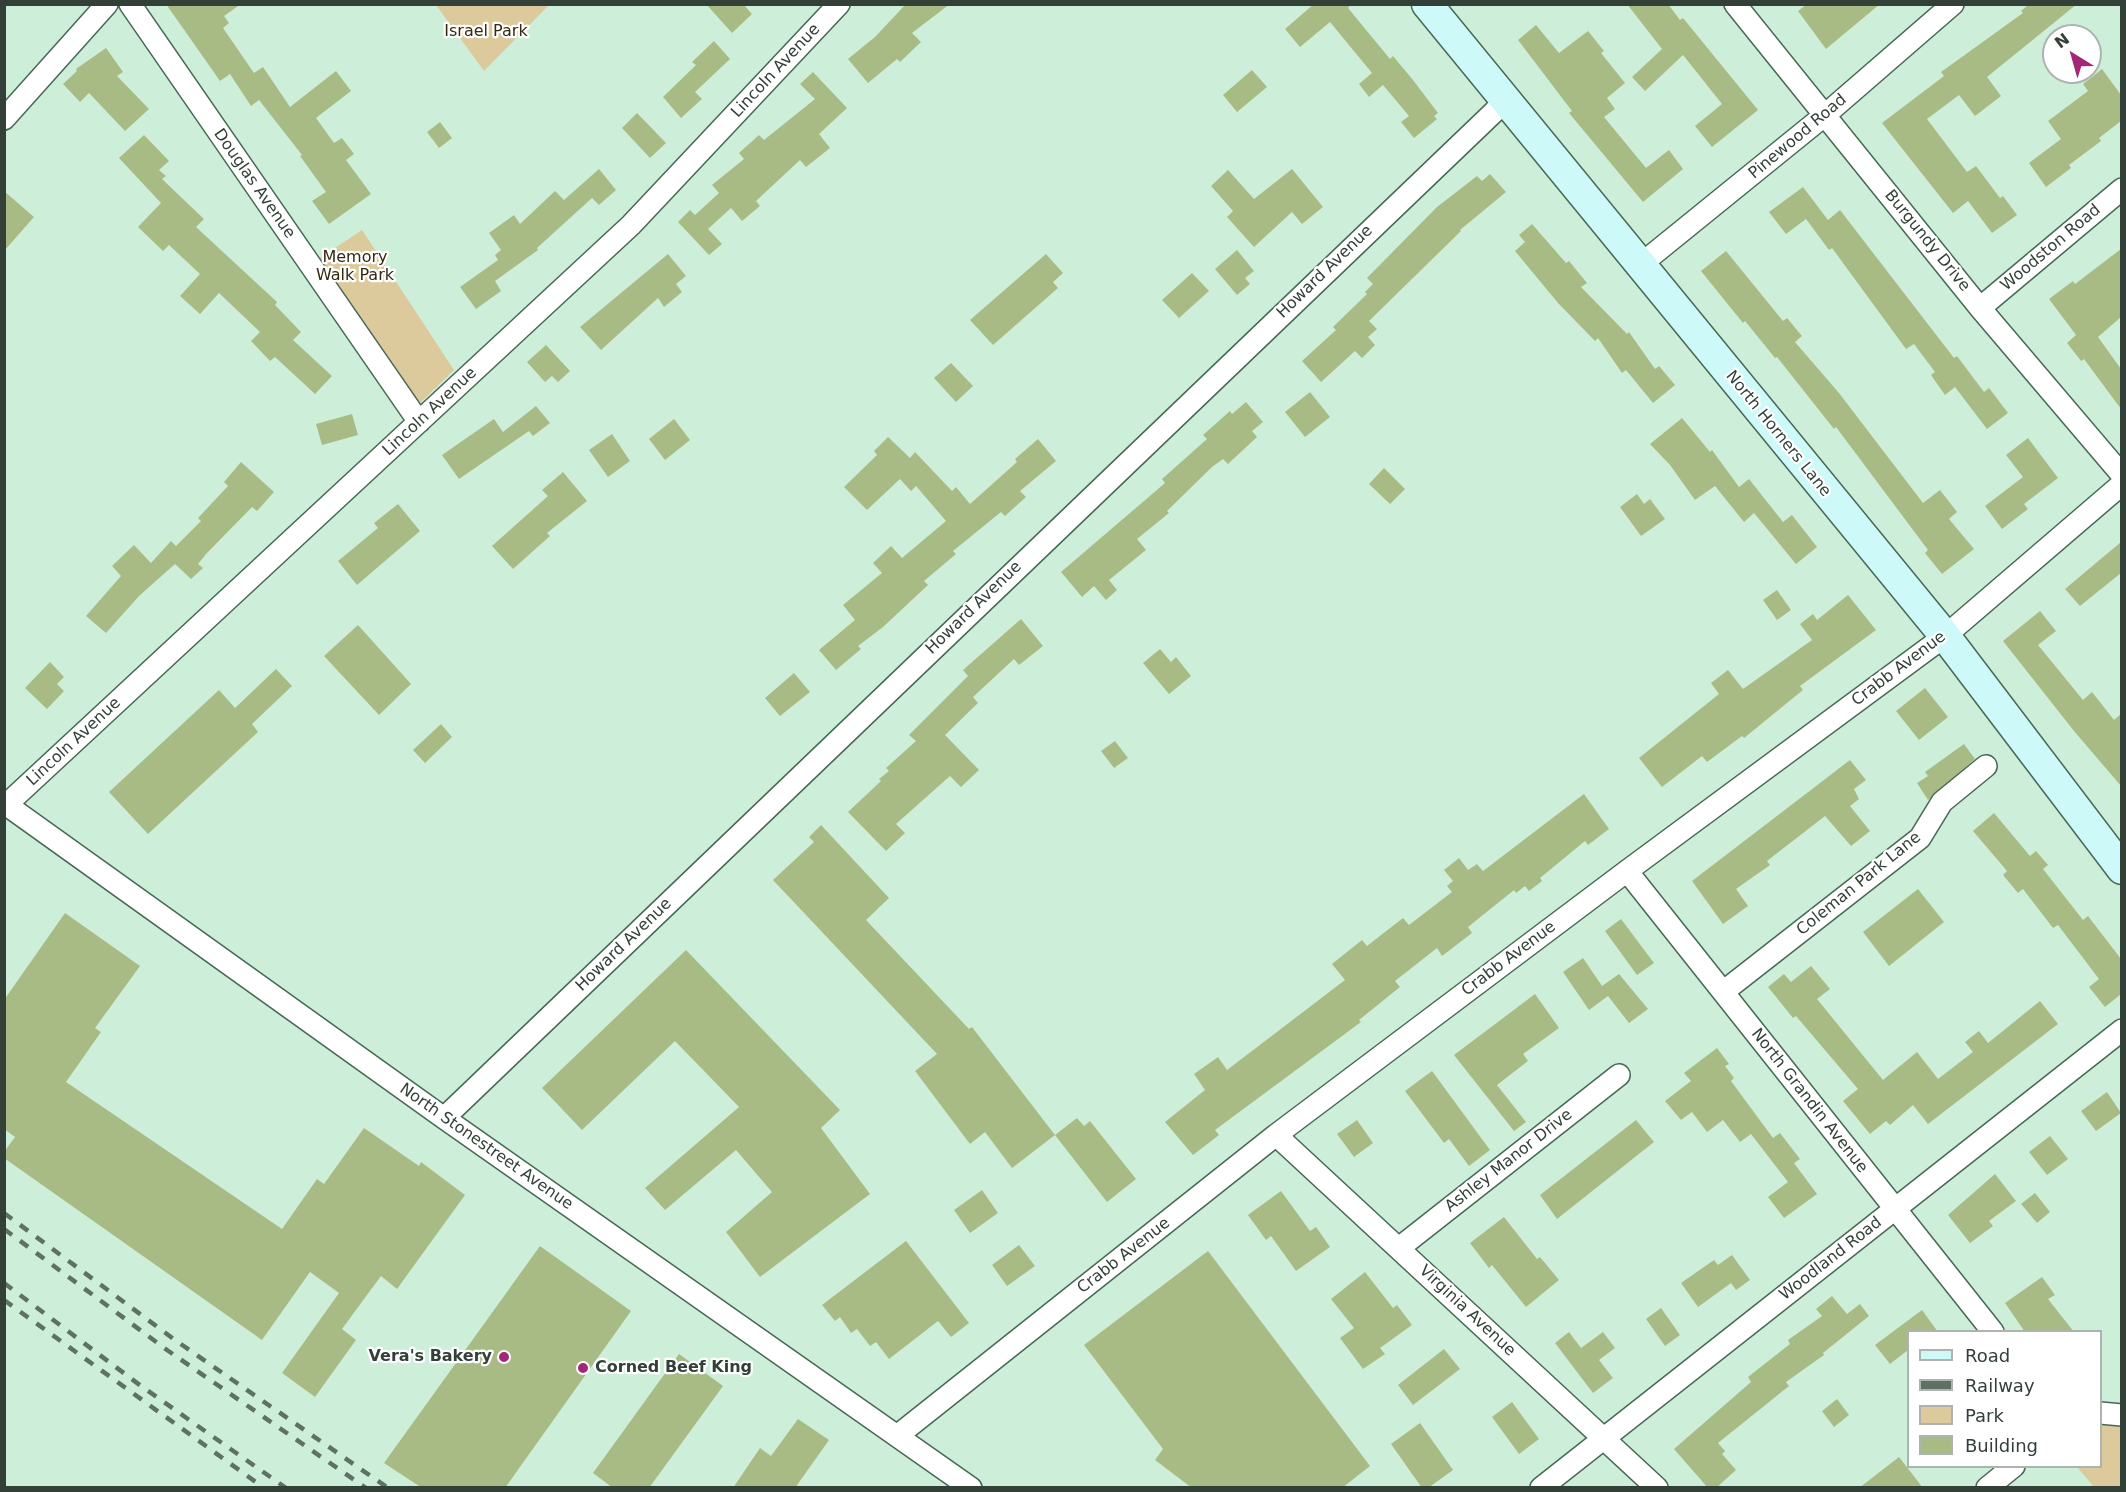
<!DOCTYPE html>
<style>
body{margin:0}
#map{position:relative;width:2126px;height:1492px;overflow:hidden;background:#cdefda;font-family:"DejaVu Sans",sans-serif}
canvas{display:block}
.frame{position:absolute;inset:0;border:6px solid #324038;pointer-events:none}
.legend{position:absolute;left:1907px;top:1330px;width:195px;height:138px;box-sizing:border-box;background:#fff;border:2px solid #adb3af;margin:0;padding:8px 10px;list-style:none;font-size:18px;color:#324038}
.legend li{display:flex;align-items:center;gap:12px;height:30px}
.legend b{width:30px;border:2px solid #adb3af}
.north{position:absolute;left:2042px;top:24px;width:60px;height:60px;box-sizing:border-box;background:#fff;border:2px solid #adb3af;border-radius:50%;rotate:323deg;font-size:16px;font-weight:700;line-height:24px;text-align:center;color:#324038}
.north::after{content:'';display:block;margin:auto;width:21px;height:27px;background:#a42677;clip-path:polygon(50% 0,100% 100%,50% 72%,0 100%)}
</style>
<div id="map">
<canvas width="2126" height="1492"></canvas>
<div class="frame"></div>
<ul class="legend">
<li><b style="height:8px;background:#cdfaf9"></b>Road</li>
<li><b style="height:8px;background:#5d7165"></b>Railway</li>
<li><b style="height:16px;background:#dcca9d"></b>Park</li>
<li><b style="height:16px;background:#a8bb85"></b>Building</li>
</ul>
<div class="north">N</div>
</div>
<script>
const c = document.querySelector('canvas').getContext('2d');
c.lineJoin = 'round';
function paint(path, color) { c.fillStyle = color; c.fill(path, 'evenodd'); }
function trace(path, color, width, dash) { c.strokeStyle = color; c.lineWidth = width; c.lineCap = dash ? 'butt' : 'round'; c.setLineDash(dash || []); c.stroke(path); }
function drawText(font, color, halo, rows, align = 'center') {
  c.font = font + ' "DejaVu Sans",sans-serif'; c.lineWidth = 4.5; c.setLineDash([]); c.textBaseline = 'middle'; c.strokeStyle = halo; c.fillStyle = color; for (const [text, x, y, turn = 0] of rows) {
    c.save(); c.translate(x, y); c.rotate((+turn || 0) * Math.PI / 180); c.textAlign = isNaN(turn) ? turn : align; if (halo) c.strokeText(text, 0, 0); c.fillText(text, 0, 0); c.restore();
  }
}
paint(new Path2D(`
 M 436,5 L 549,5 L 484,71 Z
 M 362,230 L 454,370 L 418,405 L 317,260 Z
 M 2101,1413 L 2121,1415 L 2121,1487 L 2094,1487 L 2077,1467 L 2100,1466 Z`), '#dcca9d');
paint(new Path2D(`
 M 166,4 L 241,4 L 224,16 L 229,23 L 223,28 L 254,73 L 263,67 L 290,107 L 336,71 L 351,91 L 316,118 L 334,143 L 342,138 L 354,154 L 346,160 L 371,194 L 329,224 L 312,201 L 326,192 L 300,156 L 302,155 L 259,100 L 251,106 L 230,74 L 220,81 Z
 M 706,4 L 743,4 L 752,14 L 732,33 Z
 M 906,4 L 950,4 L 912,33 L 921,42 L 900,62 L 897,59 L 868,83 L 848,59 L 875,37 Z
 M 1314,4 L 1351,4 L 1348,8 L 1390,59 L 1393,56 L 1413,80 L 1438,113 L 1434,116 L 1437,119 L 1414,138 L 1401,122 L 1409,116 L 1383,85 L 1369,97 L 1359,84 L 1372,73 L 1330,22 L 1300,47 L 1285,29 Z
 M 1627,4 L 1668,4 L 1680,20 L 1683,18 L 1758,110 L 1712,147 L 1695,126 L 1722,104 L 1683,55 L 1645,91 L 1632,77 L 1662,49 Z
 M 1807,4 L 1880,4 L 1826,49 L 1798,11 Z
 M 2029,4 L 2077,4 L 1987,77 L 2001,96 L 1975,116 L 1959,95 L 1927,119 L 1967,172 L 1976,166 L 2000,198 L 2003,196 L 2017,215 L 1992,233 L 1968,201 L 1953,213 L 1882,123 L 1944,76 L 1941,72 L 2023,13 L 2021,11 Z
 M 1536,25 L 1559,53 L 1588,31 L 1604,51 L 1601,53 L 1625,83 L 1607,98 L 1615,109 L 1604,117 L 1646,168 L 1669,150 L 1683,169 L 1643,202 L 1569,113 L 1572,111 L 1518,40 Z
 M 714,41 L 730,59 L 695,92 L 702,99 L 681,118 L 663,97 L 696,65 L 692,62 Z
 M 106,48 L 123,72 L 117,76 L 149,109 L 125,131 L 89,93 L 80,102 L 63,84 L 77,71 L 76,69 Z
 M 2102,69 L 2121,95 L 2121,121 L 2099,138 L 2101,141 L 2069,165 L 2071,168 L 2046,187 L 2029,163 L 2061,139 L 2048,121 L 2088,91 L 2083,84 Z
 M 1252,70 L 1267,87 L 1237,112 L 1223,95 Z
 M 813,72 L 847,108 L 819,134 L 830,148 L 806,167 L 800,160 L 756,201 L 760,206 L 742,221 L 731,208 L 708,229 L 722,244 L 709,255 L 678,222 L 690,210 L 695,215 L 719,193 L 712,185 L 744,159 L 739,153 L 759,135 L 764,140 L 815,99 L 800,84 Z
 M 637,113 L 666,143 L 650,158 L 622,128 Z
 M 440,122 L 452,138 L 439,148 L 427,132 Z
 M 144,135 L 169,161 L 159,170 L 166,176 L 162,179 L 204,219 L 196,227 L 277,302 L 275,305 L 301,332 L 293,340 L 332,376 L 315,394 L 275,357 L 270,361 L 251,341 L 260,332 L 219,293 L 200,314 L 180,296 L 200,274 L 169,245 L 163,251 L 138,227 L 161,203 L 119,158 Z
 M 599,169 L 616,190 L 599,205 L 592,198 L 537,248 L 538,250 L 495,281 L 501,291 L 476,309 L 460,287 L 498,260 L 495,255 L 501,250 L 489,233 L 514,215 L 520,224 L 555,191 L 564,200 Z
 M 1292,169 L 1323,207 L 1302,224 L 1292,212 L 1254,247 L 1227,217 L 1233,211 L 1211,186 L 1228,170 L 1254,199 Z
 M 1490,174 L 1506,192 L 1460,230 L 1461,231 L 1369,321 L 1377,329 L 1368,337 L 1375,345 L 1362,358 L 1355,351 L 1321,382 L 1302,361 L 1336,330 L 1333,327 L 1367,294 L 1365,292 L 1373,284 L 1367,278 L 1437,207 L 1477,176 L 1482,181 Z
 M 1803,187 L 1828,220 L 1840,210 L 1954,358 L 1957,356 L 1984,392 L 1989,388 L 2008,413 L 1987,429 L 1955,387 L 1945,395 L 1931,375 L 1935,372 L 1914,344 L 1906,349 L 1832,248 L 1829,250 L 1806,219 L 1786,234 L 1769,212 Z
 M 4,191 L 34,217 L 4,251 Z
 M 1532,224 L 1566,263 L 1569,261 L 1587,283 L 1581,287 L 1627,334 L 1629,332 L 1655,369 L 1659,366 L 1675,385 L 1653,403 L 1626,370 L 1622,373 L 1598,338 L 1595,341 L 1558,303 L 1515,251 L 1525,242 L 1519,235 Z
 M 2121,249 L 2121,317 L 2098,337 L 2121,369 L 2121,409 L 2084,359 L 2081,361 L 2067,343 L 2076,335 L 2049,299 L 2073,281 L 2075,284 Z
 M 1237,250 L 1254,271 L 1245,278 L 1250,284 L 1237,295 L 1215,269 Z
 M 1726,251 L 1783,321 L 1787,318 L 1802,336 L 1795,342 L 1839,393 L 1923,503 L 1940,490 L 1957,512 L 1949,519 L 1974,549 L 1942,574 L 1925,553 L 1928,550 L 1836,427 L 1834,429 L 1777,357 L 1775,358 L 1745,321 L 1743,323 L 1701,271 Z
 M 668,254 L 686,276 L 676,284 L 682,292 L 664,307 L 658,298 L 601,350 L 580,327 Z
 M 1046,254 L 1063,273 L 1053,282 L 1058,288 L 993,345 L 970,320 Z
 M 1192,273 L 1209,291 L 1179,318 L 1162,300 Z
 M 546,345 L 570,371 L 558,382 L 552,376 L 545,382 L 527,362 Z
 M 951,363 L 973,386 L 956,402 L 934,378 Z
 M 1310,392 L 1330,417 L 1305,437 L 1285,412 Z
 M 1246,402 L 1263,422 L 1252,431 L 1257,437 L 1228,464 L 1223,459 L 1212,467 L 1167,511 L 1169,513 L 1137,539 L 1146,550 L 1109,580 L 1117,590 L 1106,600 L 1094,586 L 1082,597 L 1061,572 L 1165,483 L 1162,479 L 1207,439 L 1203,435 L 1230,411 L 1232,414 Z
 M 536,406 L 550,423 L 533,436 L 529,431 L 459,479 L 442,455 L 494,419 L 503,432 Z
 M 352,414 L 358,435 L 322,445 L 316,424 Z
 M 1682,418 L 1710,452 L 1712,450 L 1739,487 L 1749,479 L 1783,522 L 1792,515 L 1817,547 L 1796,564 L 1754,513 L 1744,522 L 1715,486 L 1695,500 L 1670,465 L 1650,444 Z
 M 674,419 L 690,440 L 665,460 L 649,439 Z
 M 612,434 L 630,461 L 608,477 L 589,450 Z
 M 888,437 L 910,458 L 915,452 L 952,491 L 956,487 L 970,504 L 1017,462 L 1015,459 L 1038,439 L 1056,461 L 1020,491 L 1026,497 L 1005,516 L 1001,512 L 953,551 L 956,554 L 924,581 L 928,585 L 883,627 L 858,646 L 861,649 L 836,670 L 819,650 L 855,620 L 843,605 L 882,573 L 873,563 L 891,546 L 902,558 L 946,521 L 916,486 L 911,491 L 900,479 L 867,510 L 844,487 L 877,455 L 874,451 Z
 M 2028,438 L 2058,478 L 2024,504 L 2028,509 L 2002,529 L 1985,506 L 2023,477 L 2006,455 Z
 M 241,462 L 274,492 L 257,511 L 252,507 L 207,553 L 198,564 L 203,568 L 191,579 L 175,564 L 139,596 L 106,633 L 86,616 L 121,576 L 112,566 L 134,545 L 151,563 L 171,541 L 176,546 L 201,521 L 198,518 L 228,486 L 224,482 Z
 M 1384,468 L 1405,489 L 1390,504 L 1369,484 Z
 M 563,472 L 587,501 L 547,533 L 550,536 L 513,569 L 492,546 L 548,496 L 542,490 Z
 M 1637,494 L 1644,504 L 1650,499 L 1665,519 L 1641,536 L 1620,507 Z
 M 398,504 L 420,531 L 357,585 L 338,561 L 378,528 L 374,523 Z
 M 2121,542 L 2121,573 L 2080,606 L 2065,589 Z
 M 1777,590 L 1791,610 L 1777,620 L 1763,600 Z
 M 1848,595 L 1876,630 L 1800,686 L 1803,690 L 1744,738 L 1742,736 L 1707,762 L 1702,756 L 1662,787 L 1639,758 L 1719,694 L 1711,683 L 1728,670 L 1743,689 L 1812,640 L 1800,624 L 1813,614 L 1817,620 Z
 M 2040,611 L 2056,631 L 2038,645 L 2083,700 L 2092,692 L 2114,720 L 2121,714 L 2121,786 L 2074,731 L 2003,641 Z
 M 1021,619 L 1043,646 L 1019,665 L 1014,659 L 973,697 L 978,703 L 945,735 L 979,770 L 961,787 L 950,776 L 896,824 L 905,833 L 886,851 L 848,812 L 881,781 L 879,779 L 889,771 L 886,768 L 916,741 L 909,735 L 968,676 L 963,670 Z
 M 358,625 L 411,684 L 379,715 L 324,656 Z
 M 1160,649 L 1171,662 L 1176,657 L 1191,676 L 1169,694 L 1143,663 Z
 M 50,662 L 64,677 L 57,684 L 64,691 L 47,709 L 25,688 Z
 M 276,669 L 292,686 L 252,724 L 258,732 L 148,834 L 109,792 L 219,690 L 235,708 Z
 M 794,673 L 810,692 L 780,716 L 765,698 Z
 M 1925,688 L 1948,717 L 1919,740 L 1896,711 Z
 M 441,724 L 452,737 L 425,763 L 413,750 Z
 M 1115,741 L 1128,758 L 1114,768 L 1101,751 Z
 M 1964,744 L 1975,759 L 1928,800 L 1917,783 L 1928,776 L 1925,772 Z
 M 1850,760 L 1866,780 L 1854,789 L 1859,799 L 1850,806 L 1870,831 L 1851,846 L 1825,816 L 1767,861 L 1770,865 L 1736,889 L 1748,906 L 1723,924 L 1692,881 Z
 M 1584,794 L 1609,829 L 1588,845 L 1585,841 L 1540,878 L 1542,881 L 1529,891 L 1525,886 L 1516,893 L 1514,890 L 1468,927 L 1472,933 L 1442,956 L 1437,948 L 1395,981 L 1400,987 L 1359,1020 L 1361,1022 L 1215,1130 L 1219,1135 L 1193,1155 L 1165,1122 L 1205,1090 L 1194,1074 L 1218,1057 L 1227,1070 L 1345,980 L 1332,964 L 1362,940 L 1367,946 L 1403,918 L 1409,925 L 1452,892 L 1447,886 L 1453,881 L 1444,870 L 1459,858 L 1468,870 L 1477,864 L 1483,871 Z
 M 1994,813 L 2030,856 L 2036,851 L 2048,865 L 2043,869 L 2083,920 L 2088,916 L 2121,959 L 2121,994 L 2105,1007 L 2089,987 L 2099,979 L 2058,925 L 2053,928 L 2023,889 L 2018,893 L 2003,875 L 2007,871 L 1973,831 Z
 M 821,825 L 889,898 L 866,920 L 969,1029 L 972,1027 L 1055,1135 L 1012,1168 L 985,1132 L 970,1144 L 915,1071 L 937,1054 L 773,880 L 814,842 L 809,837 Z
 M 1918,889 L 1944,922 L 1889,966 L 1863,932 Z
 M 65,913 L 140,966 L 95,1028 L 101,1032 L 66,1082 L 282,1229 L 317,1179 L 324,1184 L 364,1128 L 419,1166 L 421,1162 L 465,1195 L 397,1289 L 381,1276 L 342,1329 L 356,1340 L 315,1397 L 282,1373 L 339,1293 L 310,1272 L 262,1340 L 4,1158 L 4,1152 L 15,1137 L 4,1129 L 4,1000 Z
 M 1621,919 L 1654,963 L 1637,975 L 1605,931 Z
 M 686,950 L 840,1110 L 821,1128 L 870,1194 L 760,1277 L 726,1232 L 772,1192 L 736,1150 L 665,1210 L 645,1188 L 739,1107 L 675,1041 L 582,1130 L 542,1088 Z
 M 1583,958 L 1602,986 L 1619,974 L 1648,1009 L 1629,1023 L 1608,996 L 1589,1010 L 1563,972 Z
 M 1811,966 L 1830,989 L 1817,999 L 1883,1080 L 1917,1052 L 1938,1079 L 1973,1052 L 1965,1042 L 1979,1031 L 1988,1043 L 2040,1001 L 2058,1024 L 1928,1124 L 1913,1105 L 1890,1125 L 1886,1121 L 1870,1134 L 1843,1101 L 1858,1089 L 1796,1016 L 1793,1018 L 1768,987 L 1784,974 L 1791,982 Z
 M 1535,994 L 1559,1028 L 1523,1054 L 1528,1061 L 1497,1085 L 1526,1122 L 1514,1131 L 1454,1055 Z
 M 1717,1048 L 1729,1064 L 1725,1066 L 1734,1078 L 1731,1081 L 1773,1138 L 1780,1133 L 1800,1159 L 1794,1163 L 1817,1194 L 1784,1218 L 1768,1197 L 1788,1182 L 1751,1134 L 1740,1142 L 1723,1120 L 1707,1132 L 1692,1112 L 1681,1120 L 1665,1101 L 1691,1081 L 1684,1073 Z
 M 1432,1071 L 1490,1150 L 1469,1166 L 1449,1139 L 1444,1143 L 1405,1091 Z
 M 2107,1092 L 2121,1113 L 2096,1131 L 2081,1111 Z
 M 1077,1118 L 1084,1126 L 1090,1121 L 1136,1179 L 1107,1202 L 1055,1135 Z
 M 1357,1120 L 1373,1143 L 1354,1157 L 1337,1134 Z
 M 1636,1120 L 1654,1142 L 1557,1219 L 1540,1195 Z
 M 2050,1136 L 2068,1159 L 2047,1175 L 2029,1152 Z
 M 1995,1174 L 2016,1201 L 1989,1221 L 1993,1226 L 1970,1243 L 1948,1215 Z
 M 982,1190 L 998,1213 L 970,1233 L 954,1210 Z
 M 1281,1191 L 1310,1231 L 1316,1227 L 1330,1247 L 1296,1271 L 1271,1236 L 1266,1240 L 1248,1215 Z
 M 2035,1193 L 2050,1212 L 2037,1223 L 2021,1204 Z
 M 1504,1217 L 1537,1259 L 1540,1257 L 1559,1280 L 1526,1307 L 1492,1265 L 1489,1268 L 1470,1243 Z
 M 906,1241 L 969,1323 L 951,1337 L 938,1321 L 889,1359 L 876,1342 L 870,1346 L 857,1329 L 851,1333 L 840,1317 L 835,1321 L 822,1305 Z
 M 1019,1245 L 1035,1266 L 1007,1286 L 992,1265 Z
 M 540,1246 L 631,1311 L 505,1488 L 422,1488 L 384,1463 Z
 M 1208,1251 L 1370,1466 L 1342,1488 L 1192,1488 L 1155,1460 L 1163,1449 L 1084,1345 Z
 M 1732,1255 L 1750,1280 L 1736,1290 L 1731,1283 L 1698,1307 L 1681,1283 L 1714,1260 L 1718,1265 Z
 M 1365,1272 L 1393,1308 L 1397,1305 L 1412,1325 L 1380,1348 L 1385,1354 L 1363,1369 L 1340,1338 L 1354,1328 L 1331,1299 Z
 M 2042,1277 L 2055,1295 L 2048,1299 L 2074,1332 L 2025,1332 L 2005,1303 Z
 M 1832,1296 L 1847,1314 L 1860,1304 L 1869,1316 L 1823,1353 L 1824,1355 L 1786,1382 L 1789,1386 L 1718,1443 L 1725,1451 L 1722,1454 L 1736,1470 L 1716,1488 L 1708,1488 L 1674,1449 L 1751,1382 L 1748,1377 L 1790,1344 L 1788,1340 L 1822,1316 L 1816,1309 Z
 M 1661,1308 L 1680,1335 L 1665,1346 L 1646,1319 Z
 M 1922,1310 L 1938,1332 L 1908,1332 L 1908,1350 L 1890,1364 L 1875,1345 Z
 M 1569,1332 L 1581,1348 L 1603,1332 L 1615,1348 L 1599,1360 L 1613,1378 L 1593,1393 L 1555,1343 Z
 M 1444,1349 L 1460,1369 L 1413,1405 L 1398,1385 Z
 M 679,1354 L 723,1386 L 649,1488 L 613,1488 L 593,1473 Z
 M 1837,1399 L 1849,1415 L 1834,1427 L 1822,1411 Z
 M 1512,1402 L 1539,1439 L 1519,1454 L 1492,1417 Z
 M 798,1419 L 829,1440 L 795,1488 L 733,1488 L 760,1448 L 771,1456 Z
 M 1420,1423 L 1453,1470 L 1428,1488 L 1422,1488 L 1391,1444 Z
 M 1899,1457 L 1923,1488 L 1859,1488 Z`), '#a8bb85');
const street = new Path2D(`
 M 130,4 L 419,422
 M 1735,4 L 1980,308 L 2122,475
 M 4,119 L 107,4
 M 1640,265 L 1825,115 L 1953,4
 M 1980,308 L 2122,189
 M 4,803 L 444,1118 L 971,1488
 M 6,805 L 631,225 L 839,4
 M 1627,871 L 1993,1332
 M 1723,992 L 1920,838 L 1942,802 L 1986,766
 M 444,1118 L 1494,112 L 1505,99
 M 1276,1135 L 1657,1488
 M 1399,1248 L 1619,1075
 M 2100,1413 L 2122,1415
 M 897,1436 L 1276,1135 L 1627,871 L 1945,636 L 2122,484
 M 1541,1488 L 2122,1030
 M 1987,1488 L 2014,1466`);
const secondary = new Path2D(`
 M 1427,4 L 1945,636 L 2122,869`);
trace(street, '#486755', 24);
trace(secondary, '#486755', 33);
trace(street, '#fff', 21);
trace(secondary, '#cdfaf9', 30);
trace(new Path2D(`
 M 4,1213 L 175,1340 L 388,1488
 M 4,1229 L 167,1350 L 366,1488
 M 4,1283 L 141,1386 L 286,1488
 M 4,1300 L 264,1488`), '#5d7165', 4.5, [10, 10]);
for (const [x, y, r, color] of [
 [504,1357,6,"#a42677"],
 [583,1368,6,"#a42677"]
]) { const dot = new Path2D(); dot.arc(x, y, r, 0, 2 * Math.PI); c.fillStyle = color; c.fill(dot); trace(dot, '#fff', 2); }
drawText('16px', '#342a11', '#fff', [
 ["Israel Park",486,32],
 ["Memory",355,258],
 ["Walk Park",355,276]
]);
drawText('16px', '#324038', '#fff', [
 ["Lincoln Avenue",776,71,-47],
 ["Pinewood Road",1798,137,-40],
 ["Douglas Avenue",254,184,55],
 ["Burgundy Drive",1927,241,51],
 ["Woodston Road",2051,248,-40],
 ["Howard Avenue",1325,272,-44],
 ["Lincoln Avenue",430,412,-43],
 ["North Horners Lane",1778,434,51],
 ["Howard Avenue",974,608,-44],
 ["Crabb Avenue",1899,669,-37],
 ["Lincoln Avenue",74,742,-43],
 ["Coleman Park Lane",1859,884,-39],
 ["Howard Avenue",624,945,-44],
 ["Crabb Avenue",1509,959,-37],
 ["North Grandin Avenue",1809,1101,52],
 ["North Stonestreet Avenue",486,1147,35],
 ["Ashley Manor Drive",1509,1161,-38],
 ["Crabb Avenue",1124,1256,-38],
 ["Woodland Road",1831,1259,-38],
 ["Virginia Avenue",1467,1311,43]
]);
drawText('bold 16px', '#324038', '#fff', [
 ["Vera's Bakery",492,1357],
 ["Corned Beef King",595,1368,"left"]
], 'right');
</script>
